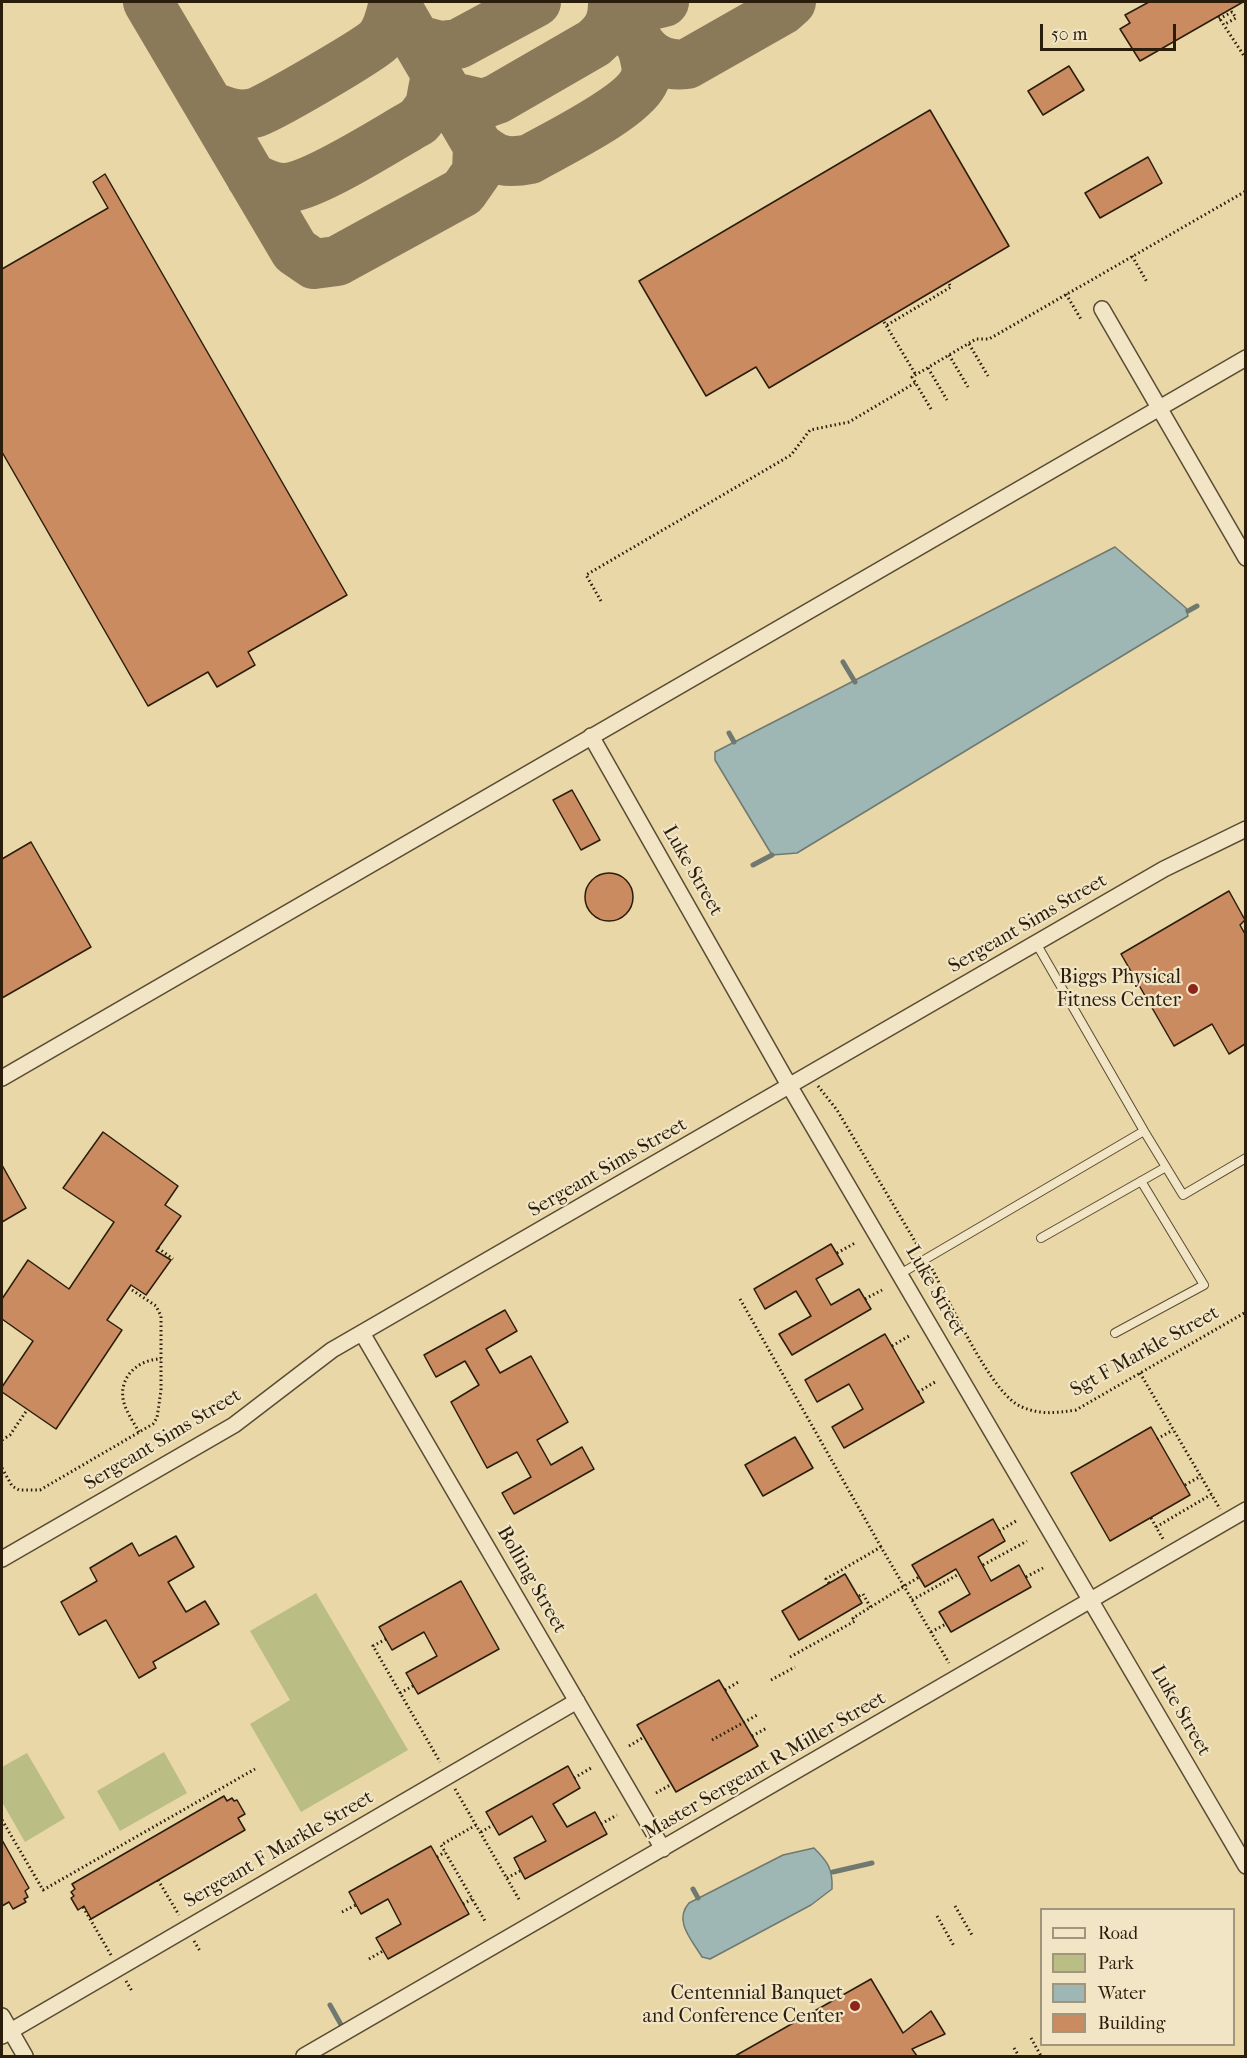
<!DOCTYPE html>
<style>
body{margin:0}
#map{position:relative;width:1247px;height:2058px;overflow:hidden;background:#e9d7a7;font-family:"IM FELL French Canon",serif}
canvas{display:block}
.frame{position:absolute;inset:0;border:3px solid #2a1d0b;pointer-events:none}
.legend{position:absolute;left:1040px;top:1908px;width:195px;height:138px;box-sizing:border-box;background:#f1e5c6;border:2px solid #a1957b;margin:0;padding:8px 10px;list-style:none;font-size:18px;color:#2a1d0b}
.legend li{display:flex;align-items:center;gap:12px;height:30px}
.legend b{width:30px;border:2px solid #a1957b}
.scale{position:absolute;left:1040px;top:24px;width:136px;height:27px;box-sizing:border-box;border:3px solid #2a1d0b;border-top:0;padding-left:8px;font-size:18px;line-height:21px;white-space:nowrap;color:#2a1d0b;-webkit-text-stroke:4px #f1e5c6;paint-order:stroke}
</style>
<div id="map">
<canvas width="1247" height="2058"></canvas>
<div class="frame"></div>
<ul class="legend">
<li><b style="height:8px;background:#f1e5c6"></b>Road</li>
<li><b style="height:16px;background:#babd84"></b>Park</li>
<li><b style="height:16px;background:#9eb6b4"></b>Water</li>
<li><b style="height:16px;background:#ca8b61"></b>Building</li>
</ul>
<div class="scale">50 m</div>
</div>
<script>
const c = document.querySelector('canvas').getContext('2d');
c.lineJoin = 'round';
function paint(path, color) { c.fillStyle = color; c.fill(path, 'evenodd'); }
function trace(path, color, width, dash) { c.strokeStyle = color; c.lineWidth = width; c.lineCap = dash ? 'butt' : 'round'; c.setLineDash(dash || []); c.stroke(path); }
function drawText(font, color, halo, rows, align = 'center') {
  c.font = font + ' "IM FELL French Canon",serif'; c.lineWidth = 4.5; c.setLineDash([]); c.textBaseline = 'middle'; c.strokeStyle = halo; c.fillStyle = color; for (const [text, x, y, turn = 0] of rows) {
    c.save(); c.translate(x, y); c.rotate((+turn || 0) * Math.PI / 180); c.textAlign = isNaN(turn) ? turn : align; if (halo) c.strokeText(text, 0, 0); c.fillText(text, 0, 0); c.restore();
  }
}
paint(new Path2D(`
 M 316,1593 L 408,1750 L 301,1812 L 250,1724 L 290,1700 L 250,1631 Z
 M 164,1752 L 187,1793 L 120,1831 L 97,1791 Z
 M 27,1753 L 65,1818 L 25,1842 L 2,1802 L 2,1767 Z`), '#babd84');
const water = new Path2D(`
 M 1115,547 L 1186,608 L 1188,616 L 797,853 L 772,855 L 715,760 L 715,752 Z
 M 814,1848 C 828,1862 833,1869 832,1889 L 811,1905 L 710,1959 L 702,1957 C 692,1940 673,1921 689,1903 L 783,1855 Z`);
paint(water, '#9eb6b4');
trace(water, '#707970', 1.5);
trace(new Path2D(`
 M 1188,611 L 1197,606
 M 843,662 L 855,682
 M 729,733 L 734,742
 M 753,865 L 772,855
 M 833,1872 L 872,1863
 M 693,1889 L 698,1898
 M 330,2005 L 344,2030`), '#707970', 5);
trace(new Path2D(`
 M 148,2 L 295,251 L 314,264 L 337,261 L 463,192 L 477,172 L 478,146
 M 394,2 L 478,146 C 497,161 506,164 530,159 C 558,143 629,109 643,83 C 650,72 645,59 642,47
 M 617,2 C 634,34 644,69 687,64 L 782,10 L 791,2
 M 623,2 L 639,8 L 664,2
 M 417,40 L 440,46 L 458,44 L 536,2
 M 449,96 L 483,104 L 497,99 L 594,43 C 609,30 613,21 613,2
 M 210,106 C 225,112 237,117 254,113 C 267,110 369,50 379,40 C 388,30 391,14 394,2
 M 251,177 C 262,183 274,189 286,188 C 315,186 390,137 419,121 L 430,106 L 436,74`), '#8a7a59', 50);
const building = new Path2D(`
 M 1149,2 L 1243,2 L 1140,61 L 1120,29 L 1130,23 L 1125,15 Z
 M 1069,66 L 1084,90 L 1043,115 L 1028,91 Z
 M 930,110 L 1009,246 L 769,388 L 756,367 L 706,396 L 639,281 Z
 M 1148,157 L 1162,183 L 1100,218 L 1085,193 Z
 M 105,174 L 347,595 L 248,652 L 255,665 L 217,687 L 208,672 L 148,706 L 2,452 L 2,269 L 108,208 L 93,182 Z
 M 572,790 L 600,840 L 581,850 L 553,800 Z
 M 31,842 L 91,947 L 2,998 L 2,859 Z
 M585 897a24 24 0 1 1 48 0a24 24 0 1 1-48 0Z
 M 1229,891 L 1245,920 L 1240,925 L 1245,934 L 1245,1044 L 1229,1054 L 1212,1024 L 1174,1046 L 1121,954 Z
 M 103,1132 L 178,1186 L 165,1205 L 181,1216 L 156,1251 L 171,1260 L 146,1295 L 131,1285 L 107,1320 L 122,1330 L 56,1429 L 2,1392 L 2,1387 L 33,1341 L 2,1319 L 2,1299 L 28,1260 L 69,1289 L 114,1222 L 63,1188 Z
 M 2,1165 L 26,1208 L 2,1222 Z
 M 831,1244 L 843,1264 L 816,1279 L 831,1305 L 859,1289 L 871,1309 L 792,1355 L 779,1334 L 811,1316 L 796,1291 L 765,1309 L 754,1289 Z
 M 505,1310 L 517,1331 L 486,1349 L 500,1373 L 531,1356 L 568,1422 L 537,1440 L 551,1465 L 582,1447 L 594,1469 L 514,1514 L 502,1493 L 531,1477 L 517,1452 L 487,1468 L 451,1402 L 479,1385 L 465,1361 L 436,1377 L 424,1355 Z
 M 885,1334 L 924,1402 L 844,1448 L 832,1427 L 863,1409 L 849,1384 L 817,1402 L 805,1380 Z
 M 1151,1427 L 1190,1495 L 1110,1541 L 1071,1473 Z
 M 795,1437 L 813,1468 L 763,1496 L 745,1465 Z
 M 993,1519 L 1005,1541 L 978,1557 L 991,1581 L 1019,1565 L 1031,1587 L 951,1632 L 939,1612 L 970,1594 L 956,1569 L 925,1587 L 912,1565 Z
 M 176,1536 L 194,1567 L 168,1582 L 186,1612 L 205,1601 L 219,1624 L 153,1662 L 156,1668 L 139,1678 L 106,1620 L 79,1635 L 61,1602 L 97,1581 L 90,1568 L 132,1543 L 139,1556 Z
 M 845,1574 L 862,1603 L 799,1640 L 782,1611 Z
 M 461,1581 L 499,1649 L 418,1694 L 406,1673 L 437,1656 L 424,1632 L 392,1650 L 379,1627 Z
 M 719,1680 L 758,1746 L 676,1792 L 637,1725 Z
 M 568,1766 L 580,1788 L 553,1804 L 567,1827 L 595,1812 L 607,1834 L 525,1879 L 514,1858 L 546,1841 L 532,1816 L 499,1835 L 486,1812 Z
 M 224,1796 L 227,1801 L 232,1798 L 234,1801 L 237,1800 L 245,1814 L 238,1818 L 245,1830 L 91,1919 L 84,1906 L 78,1910 L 71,1898 L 74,1896 L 71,1892 L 75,1889 L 72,1884 Z
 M 2,1840 L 29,1888 L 25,1891 L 28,1897 L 24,1899 L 26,1902 L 13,1909 L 9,1902 L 2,1906 Z
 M 431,1846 L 469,1914 L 388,1959 L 376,1938 L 401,1924 L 388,1899 L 361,1914 L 349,1892 Z
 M 871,1979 L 903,2033 L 931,2011 L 945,2034 L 912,2049 L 917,2056 L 735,2056 Z`);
paint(building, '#ca8b61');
trace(building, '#2a1d0b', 1.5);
const service = new Path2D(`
 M 1036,943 L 1144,1131
 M 1041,1238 L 1166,1167
 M 900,1274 L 1144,1131 L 1183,1195 L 1246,1158
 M 1115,1333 L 1204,1285 L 1141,1181`);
const minor = new Path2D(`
 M 1102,309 L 1246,558
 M 591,736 L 790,1087 L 1246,1866
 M 2,1078 L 1246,358
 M 362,1333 L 663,1849
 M 2,1559 L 234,1425 L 332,1350 L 1164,869 L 1246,829
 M 2,2016 L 25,2056
 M 2,2036 L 577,1701
 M 304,2056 L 1246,1510`);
trace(service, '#5a4c32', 10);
trace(minor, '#5a4c32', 18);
trace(new Path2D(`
 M 1218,16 L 1246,59
 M 1219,19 L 1232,12 L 1236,18 L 1225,24
 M 1132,256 L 1147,282
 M 1066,294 L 1082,321
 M 884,322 L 916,375
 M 887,325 L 951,287 L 948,282
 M 969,344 L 988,376
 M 949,355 L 968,387
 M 928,368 L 947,400
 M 931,409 L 912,377 L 976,339 L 989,339 L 1246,191
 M 601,601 L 586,575 L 791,455 L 810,430 L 849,422 L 915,383
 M 818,1086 L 837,1110 L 919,1248
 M 158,1248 L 173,1259
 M 837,1253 L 855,1243
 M 932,1269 C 949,1300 992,1396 1022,1407 C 1041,1415 1056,1413 1076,1410 L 1246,1312
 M 740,1299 L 881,1547
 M 865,1299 L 882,1290
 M 892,1346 L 909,1336
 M 1140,1373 L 1220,1509
 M 918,1392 L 935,1382
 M 139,1432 C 134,1423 127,1413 124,1403 C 117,1378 138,1359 161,1359
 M 1157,1439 L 1173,1430
 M 2,1440 L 10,1435 L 27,1410
 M 2,1468 L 12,1486 L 19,1490 L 40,1490 L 153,1424 L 157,1418 L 161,1390 L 161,1316 L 156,1306 L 129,1288
 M 1185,1485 L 1201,1476
 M 1151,1518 L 1163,1539
 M 1156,1527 L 1212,1494
 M 999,1531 L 1016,1521
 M 983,1565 L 1027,1541
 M 1026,1577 L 1043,1568
 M 829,1583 L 826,1579 L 881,1547 L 949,1663
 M 859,1596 L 863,1594 L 871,1608
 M 912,1600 L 959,1574
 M 931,1632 L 946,1624
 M 386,1639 L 373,1646 L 440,1762
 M 790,1657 L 855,1621 L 853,1618 L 919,1577
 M 771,1680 L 795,1667
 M 725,1690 L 740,1681
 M 400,1693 L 413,1686
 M 752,1736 L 767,1728
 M 712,1740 L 759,1714
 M 629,1746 L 644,1737
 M 574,1778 L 591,1768
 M 455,1789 L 520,1901
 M 656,1793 L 672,1784
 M 2,1820 L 43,1890 L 255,1769
 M 601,1824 L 617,1815
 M 476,1825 L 441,1845 L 485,1921
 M 481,1832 L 493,1825
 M 437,1857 L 445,1852
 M 507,1878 L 520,1871
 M 158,1880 L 179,1915
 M 463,1904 L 472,1899
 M 955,1906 L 972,1935
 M 83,1907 L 111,1955
 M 342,1912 L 356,1905
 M 937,1916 L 954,1946
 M 194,1941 L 200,1951
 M 369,1959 L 383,1951
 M 126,1981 L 132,1991
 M 1031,2038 L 1041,2056
 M 1014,2048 L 1019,2056`), '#2a1d0b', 3, [1.5, 3]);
trace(service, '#f1e5c6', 8);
trace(minor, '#f1e5c6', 15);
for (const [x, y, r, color] of [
 [1193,989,6,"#8f2418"],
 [855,2006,6,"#8f2418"]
]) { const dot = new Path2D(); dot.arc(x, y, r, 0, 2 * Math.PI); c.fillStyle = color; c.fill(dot); trace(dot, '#f1e5c6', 2); }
drawText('20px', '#2a1d0b', '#f1e5c6', [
 ["Luke Street",692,871,60],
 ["Sergeant Sims Street",1028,924,-30],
 ["Sergeant Sims Street",608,1168,-30],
 ["Luke Street",935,1291,60],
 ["Sgt F Markle Street",1145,1352,-29],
 ["Sergeant Sims Street",163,1440,-31],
 ["Bolling Street",531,1580,60],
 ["Luke Street",1180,1711,60],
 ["Master Sergeant R Miller Street",765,1766,-30],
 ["Sergeant F Markle Street",279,1850,-30]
]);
drawText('20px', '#2a1d0b', '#f1e5c6', [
 ["Biggs Physical",1181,978],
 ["Fitness Center",1181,1001],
 ["Centennial Banquet",843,1994],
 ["and Conference Center",843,2017]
], 'right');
</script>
